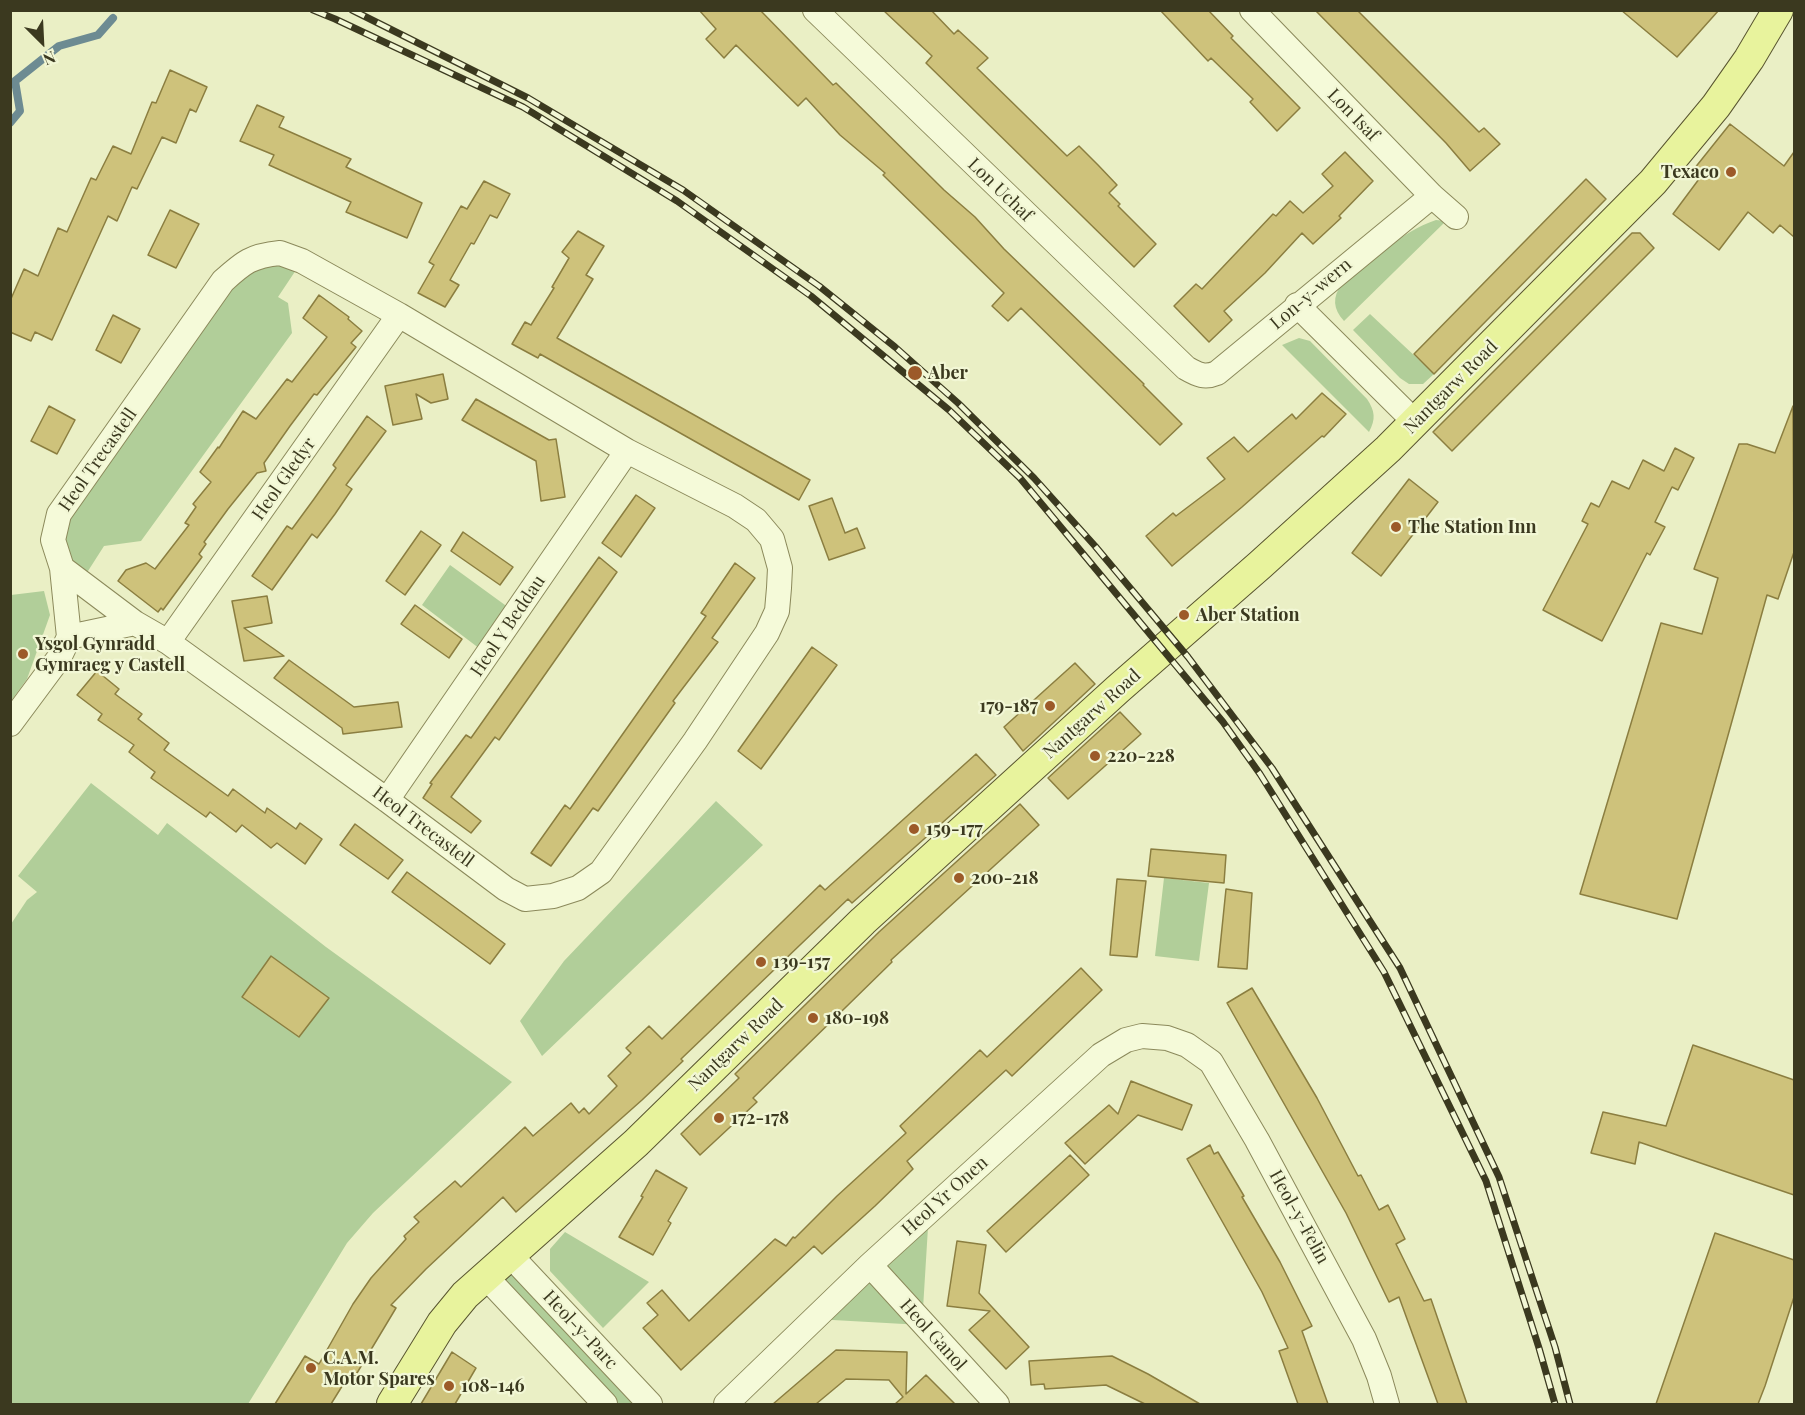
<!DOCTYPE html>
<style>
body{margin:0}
#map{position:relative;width:1805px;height:1415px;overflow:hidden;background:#eaefc5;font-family:"Playfair Display",serif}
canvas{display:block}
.frame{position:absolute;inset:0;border:12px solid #3b391f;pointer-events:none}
.north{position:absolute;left:12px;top:12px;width:60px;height:60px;-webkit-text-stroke:4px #f2f7d5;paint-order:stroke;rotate:156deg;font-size:16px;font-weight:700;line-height:24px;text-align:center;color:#3b391f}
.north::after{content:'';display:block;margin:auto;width:21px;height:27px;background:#3b391f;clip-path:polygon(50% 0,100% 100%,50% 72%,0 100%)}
</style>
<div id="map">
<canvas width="1805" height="1415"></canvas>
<div class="frame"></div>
<div class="north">N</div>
</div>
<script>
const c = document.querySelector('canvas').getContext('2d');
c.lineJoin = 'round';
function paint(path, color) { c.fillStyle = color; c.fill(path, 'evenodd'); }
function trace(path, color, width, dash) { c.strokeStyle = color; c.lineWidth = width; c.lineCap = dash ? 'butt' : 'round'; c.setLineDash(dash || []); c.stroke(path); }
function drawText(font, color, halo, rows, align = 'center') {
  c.font = font + ' "Playfair Display",serif'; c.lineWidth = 4.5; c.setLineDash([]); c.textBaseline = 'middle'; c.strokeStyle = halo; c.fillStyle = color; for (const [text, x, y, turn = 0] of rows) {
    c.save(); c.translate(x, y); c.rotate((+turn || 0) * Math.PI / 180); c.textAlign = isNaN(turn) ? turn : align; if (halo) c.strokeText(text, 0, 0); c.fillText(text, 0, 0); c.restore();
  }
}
paint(new Path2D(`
 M 1436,220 L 1446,221 L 1344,321 C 1333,309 1332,297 1342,284 C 1371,262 1400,232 1436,220 Z
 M 302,261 L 278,297 L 288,303 L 292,333 L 141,541 L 104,546 L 81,582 L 62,568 L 59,514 L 241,264 Z
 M 1370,314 L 1434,374 L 1423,384 L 1409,384 L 1400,378 L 1353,330 Z
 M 1299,338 L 1310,341 L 1367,399 C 1375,411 1376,419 1369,432 L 1282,345 Z
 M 450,565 L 516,613 L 488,655 L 422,605 Z
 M 44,591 L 50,615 L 27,679 L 11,701 L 11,595 Z
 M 91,783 L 158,835 L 167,823 L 326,947 L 512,1082 L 373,1213 L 347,1243 L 248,1404 L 11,1404 L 11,924 L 27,900 L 37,892 L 18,876 Z
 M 716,801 L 763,845 L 542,1056 L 520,1021 L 564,961 Z
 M 1164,878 L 1209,883 L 1199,961 L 1155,956 Z
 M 929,1211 L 922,1325 L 815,1319 Z
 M 565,1232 L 649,1282 L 603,1328 L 550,1271 L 550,1249 Z
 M 510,1255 L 650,1404 L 605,1404 L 485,1276 Z`), '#b1ce99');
trace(new Path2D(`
 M 10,123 L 20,111 L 15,81 L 59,46 L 98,35 L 113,18`), '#6d8b92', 8);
const building = new Path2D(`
 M 699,10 L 760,10 L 833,85 L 836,83 L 944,190 L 975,217 L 1004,249 L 1144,384 L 1143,385 L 1182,424 L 1160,445 L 1021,308 L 1008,321 L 992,306 L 1004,293 L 883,175 L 885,173 L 840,135 L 806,98 L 798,106 L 736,45 L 724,58 L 706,39 L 716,29 Z
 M 883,10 L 931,10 L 954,34 L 958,30 L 988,58 L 977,68 L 1067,156 L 1079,146 L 1098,165 L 1117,185 L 1109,193 L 1120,204 L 1118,206 L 1156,244 L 1134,267 L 926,63 L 932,56 Z
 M 1160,10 L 1208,10 L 1233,36 L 1231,38 L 1300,108 L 1277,131 L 1250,102 L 1253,99 L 1211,58 L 1208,61 Z
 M 1315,10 L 1357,10 L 1479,132 L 1484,128 L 1500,144 L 1470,171 L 1446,143 Z
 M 1621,10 L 1719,10 L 1677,57 Z
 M 170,70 L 207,87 L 196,112 L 190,109 L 176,143 L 162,137 L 137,189 L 132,187 L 117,221 L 108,216 L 52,340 L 35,332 L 31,341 L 10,332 L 10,301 L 24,269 L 38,276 L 58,228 L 67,232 L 91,178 L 96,180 L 113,146 L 131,154 L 152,102 L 156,103 Z
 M 257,105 L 284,117 L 279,127 L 351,159 L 346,167 L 422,203 L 407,238 L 346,212 L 351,202 L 269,165 L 274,155 L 240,141 Z
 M 1730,124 L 1784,166 L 1794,152 L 1794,237 L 1780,225 L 1773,233 L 1748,212 L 1719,250 L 1673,214 L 1702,175 L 1694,169 Z
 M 1345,152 L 1373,181 L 1339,216 L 1341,218 L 1313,244 L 1302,233 L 1265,273 L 1224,311 L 1232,320 L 1209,342 L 1174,306 L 1196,284 L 1202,289 L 1273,214 L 1276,216 L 1290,201 L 1303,213 L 1333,186 L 1322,174 Z
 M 1586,179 L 1606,199 L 1434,374 L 1414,354 Z
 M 484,181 L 510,194 L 497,218 L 490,215 L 474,244 L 471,243 L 450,280 L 459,285 L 445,307 L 418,293 L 434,265 L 429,262 L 461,206 L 467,209 Z
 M 170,210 L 199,224 L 176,268 L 148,255 Z
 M 578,231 L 604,246 L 586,275 L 593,279 L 557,338 L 810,480 L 799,500 L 540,354 L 538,358 L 512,344 L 525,322 L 531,325 L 554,288 L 552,287 L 569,258 L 562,252 Z
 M 1632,233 L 1640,233 L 1654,248 L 1452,451 L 1433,432 Z
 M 319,295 L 349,317 L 348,319 L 362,331 L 351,343 L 356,347 L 317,395 L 314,394 L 290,426 L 264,463 L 266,471 L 257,473 L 228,509 L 204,542 L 206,544 L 199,554 L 202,557 L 163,610 L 161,608 L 158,612 L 118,581 L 126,570 L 146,563 L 155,569 L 189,525 L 185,523 L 196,507 L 193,504 L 211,482 L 200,472 L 218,447 L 219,448 L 243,411 L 256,419 L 287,379 L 292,382 L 327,337 L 303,318 Z
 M 113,315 L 140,329 L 121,363 L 96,350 Z
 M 443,374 L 448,399 L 431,403 L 416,394 L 422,419 L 393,425 L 385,386 Z
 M 1322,393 L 1346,414 L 1324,437 L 1322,436 L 1242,507 L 1172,566 L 1146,536 L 1173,513 L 1176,516 L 1225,479 L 1207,458 L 1234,437 L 1248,452 L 1292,414 L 1296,419 Z
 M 476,399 L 549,440 L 556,439 L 565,497 L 541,501 L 536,461 L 462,420 Z
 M 49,406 L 75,420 L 57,454 L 31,441 Z
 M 1793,406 L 1794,552 L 1778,599 L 1767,595 L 1677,919 L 1580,894 L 1661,623 L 1702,634 L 1718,578 L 1694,569 L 1739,444 L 1747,444 L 1775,453 Z
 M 367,416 L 386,431 L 346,485 L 352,489 L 335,514 L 317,538 L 312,534 L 272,590 L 252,576 L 287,526 L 292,529 L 314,499 L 336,468 L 333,465 Z
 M 1675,448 L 1694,458 L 1678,490 L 1672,487 L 1655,522 L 1665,527 L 1650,555 L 1647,553 L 1602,641 L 1543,610 L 1588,524 L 1582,521 L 1591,503 L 1599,507 L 1612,481 L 1629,489 L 1643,460 L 1664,471 Z
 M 1409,479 L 1438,502 L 1381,576 L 1352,553 Z
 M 636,495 L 655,508 L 621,557 L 602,543 Z
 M 832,498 L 845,533 L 857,528 L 865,548 L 829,560 L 809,506 Z
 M 421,531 L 441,545 L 405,595 L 386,581 Z
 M 463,532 L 513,567 L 500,585 L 451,551 Z
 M 599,557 L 617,572 L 499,740 L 495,737 L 451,797 L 481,821 L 471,833 L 423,798 L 432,784 L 430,783 L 466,735 L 471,738 Z
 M 735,563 L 755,578 L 712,638 L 718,642 L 673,701 L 675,703 L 598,811 L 593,808 L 551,866 L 531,853 L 565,805 L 570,809 L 603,762 L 706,616 L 701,613 Z
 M 267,596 L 272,623 L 244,628 L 284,656 L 244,661 L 232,601 Z
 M 415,605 L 462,639 L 449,658 L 401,624 Z
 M 812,647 L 837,665 L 761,769 L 738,751 Z
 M 289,660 L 354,707 L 398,702 L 402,727 L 343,734 L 342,728 L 274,678 Z
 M 1075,663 L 1095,684 L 1023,751 L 1004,727 Z
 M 97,671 L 119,689 L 115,694 L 142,714 L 138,719 L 169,743 L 164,750 L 228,796 L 233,789 L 265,813 L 267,808 L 296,829 L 300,823 L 322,839 L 305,864 L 277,843 L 271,848 L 242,825 L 236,832 L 210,812 L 206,817 L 151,778 L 155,772 L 129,752 L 134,745 L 98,720 L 102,714 L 77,695 Z
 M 1120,712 L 1141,734 L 1068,799 L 1048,778 Z
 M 976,754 L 996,775 L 852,903 L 848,899 L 681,1059 L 683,1061 L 642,1100 L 516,1212 L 503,1197 L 426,1269 L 391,1305 L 396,1308 L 354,1378 L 349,1375 L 331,1404 L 275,1404 L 305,1356 L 319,1364 L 353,1304 L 371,1278 L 406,1239 L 404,1236 L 419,1222 L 414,1217 L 455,1181 L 461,1187 L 525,1127 L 533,1136 L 571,1103 L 579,1113 L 584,1108 L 589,1114 L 617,1086 L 608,1076 L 631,1053 L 626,1048 L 649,1026 L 662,1039 L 820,885 L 825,890 Z
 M 1020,804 L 1039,825 L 891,960 L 892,962 L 753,1098 L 757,1102 L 700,1155 L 681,1134 L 739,1078 L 735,1074 L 879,932 Z
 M 355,824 L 403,860 L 388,879 L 340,845 Z
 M 1151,849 L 1226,855 L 1224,883 L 1148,876 Z
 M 407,872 L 505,944 L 490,964 L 392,892 Z
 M 1117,879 L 1146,881 L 1137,957 L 1110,955 Z
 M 1226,889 L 1252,893 L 1247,969 L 1218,967 Z
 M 271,956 L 329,998 L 299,1037 L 242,997 Z
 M 1081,968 L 1102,990 L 1012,1076 L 1006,1070 L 907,1161 L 913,1169 L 875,1206 L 822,1254 L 814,1246 L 681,1370 L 643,1328 L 658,1315 L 647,1303 L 662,1290 L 689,1321 L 775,1239 L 786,1246 L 793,1237 L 795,1238 L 837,1196 L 906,1133 L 900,1126 L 980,1050 L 987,1057 Z
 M 1252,988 L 1317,1098 L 1358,1176 L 1361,1175 L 1379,1210 L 1388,1205 L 1405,1239 L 1396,1244 L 1424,1301 L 1431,1299 L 1467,1404 L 1438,1404 L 1399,1297 L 1389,1302 L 1346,1213 L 1227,1003 Z
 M 1693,1045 L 1794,1080 L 1794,1195 L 1639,1142 L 1635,1164 L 1591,1153 L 1603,1112 L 1666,1126 Z
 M 1131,1081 L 1192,1105 L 1182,1130 L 1138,1115 L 1085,1164 L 1065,1143 L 1109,1105 L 1118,1114 Z
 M 1210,1145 L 1214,1154 L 1218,1152 L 1244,1196 L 1242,1197 L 1280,1262 L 1312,1326 L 1302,1331 L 1328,1404 L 1298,1404 L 1279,1351 L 1288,1348 L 1262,1292 L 1187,1159 Z
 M 1070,1155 L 1089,1175 L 1006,1252 L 987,1231 Z
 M 656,1170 L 687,1188 L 668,1221 L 671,1223 L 653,1255 L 619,1237 L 643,1197 L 641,1196 Z
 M 1715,1233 L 1794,1260 L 1794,1297 L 1765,1386 L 1758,1404 L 1656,1404 Z
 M 957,1241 L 986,1245 L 979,1293 L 1029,1347 L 1006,1369 L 969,1330 L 990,1311 L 947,1306 Z
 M 836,1350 L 907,1352 L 906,1394 L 926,1375 L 955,1404 L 895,1404 L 903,1397 L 889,1380 L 846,1379 L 816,1404 L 773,1404 Z
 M 452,1352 L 476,1368 L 455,1404 L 421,1404 Z
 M 1112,1356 L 1148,1374 L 1200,1404 L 1145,1404 L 1106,1385 L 1045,1389 L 1044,1384 L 1031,1385 L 1029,1361 Z`);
paint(building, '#cec27b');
trace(building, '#8b7e40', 1.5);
const minor = new Path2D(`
 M 815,10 L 1186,368 C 1198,375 1205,378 1217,373 L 1432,196
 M 1252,10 L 1432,196 L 1456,217
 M 280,253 L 302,261 L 399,315 L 627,451 L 735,506 L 756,520 L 772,539 L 780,568 L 779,588 L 777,611 L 767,633 L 695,741 L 601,872 L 578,888 L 553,896 L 525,899 L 506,889 L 387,800 L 168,642 L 135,623 L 69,637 L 62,568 L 53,540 L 59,514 L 223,281 C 244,262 251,256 280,253 Z
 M 1297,305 L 1415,422
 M 62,568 L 135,623
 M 168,642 L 399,315
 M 10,724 L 59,658 L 69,637
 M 387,800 L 627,451
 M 510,1255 L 650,1404
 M 870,1265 L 997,1404
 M 485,1276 L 605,1404
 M 726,1404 L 870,1265 L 1101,1055 L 1126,1040 L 1142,1036 L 1167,1038 L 1187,1045 L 1211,1062 L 1257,1140 L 1364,1339 L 1379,1376 L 1387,1404`);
const major = new Path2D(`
 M 392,1404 L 442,1323 L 465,1295 L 636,1143 L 863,921 L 1118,689 L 1260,565 L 1388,449 L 1653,182 L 1716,106 L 1749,59 L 1778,10`);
trace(minor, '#8b895b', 26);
trace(major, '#59552f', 32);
trace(minor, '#f5fad9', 24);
trace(major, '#e8f39d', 30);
const rail = new Path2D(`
 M 313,10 L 335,19 L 523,107 L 677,201 L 811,296 L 949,410 L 1020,478 L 1223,722 L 1260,774 L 1384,972 L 1486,1181 L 1539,1348 L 1555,1404
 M 352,10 L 528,98 L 683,190 L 819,286 L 895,347 L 958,403 L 1034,478 L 1095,546 L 1188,657 L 1272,768 L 1400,968 L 1499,1177 L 1555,1347 L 1570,1404`);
trace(rail, '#3b391f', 7);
trace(rail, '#f2f7d5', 4.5, [14]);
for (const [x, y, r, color] of [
 [1731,172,6,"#9c5a29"],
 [915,373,8,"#9c5a29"],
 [1396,527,6,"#9c5a29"],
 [1184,615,6,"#9c5a29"],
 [23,654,6,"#9c5a29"],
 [1050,706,6,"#9c5a29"],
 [1095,756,6,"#9c5a29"],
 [914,829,6,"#9c5a29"],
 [959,878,6,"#9c5a29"],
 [761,962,6,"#9c5a29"],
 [813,1018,6,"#9c5a29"],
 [719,1118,6,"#9c5a29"],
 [311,1368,6,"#9c5a29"],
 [449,1386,6,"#9c5a29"]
]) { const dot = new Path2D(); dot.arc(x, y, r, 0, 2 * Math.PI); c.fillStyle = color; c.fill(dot); trace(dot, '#f2f7d5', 2); }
drawText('18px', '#3b391f', '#f2f7d5', [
 ["Lon Isaf",1353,115,46],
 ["Lon Uchaf",1000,190,44],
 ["Lon-y-wern",1311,294,-40],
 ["Nantgarw Road",1451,387,-45],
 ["Heol Trecastell",98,460,-55],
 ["Heol Gledyr",284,479,-55],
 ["Heol Y Beddau",508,626,-56],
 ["Nantgarw Road",1092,714,-42],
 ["Heol Trecastell",423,827,37],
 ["Nantgarw Road",736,1045,-44],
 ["Heol Yr Onen",945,1196,-42],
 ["Heol-y-Felin",1299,1217,61],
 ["Heol-y-Parc",580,1330,47],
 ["Heol Ganol",933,1335,48]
]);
drawText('bold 18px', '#3b391f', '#f2f7d5', [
 ["Texaco",1719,172,"right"],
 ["Aber",928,373],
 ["The Station Inn",1408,527],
 ["Aber Station",1196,615],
 ["Ysgol Gynradd",35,644],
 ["Gymraeg y Castell",35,665],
 ["179-187",1038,706,"right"],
 ["220-228",1107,756],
 ["159-177",926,829],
 ["200-218",971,878],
 ["139-157",773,962],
 ["180-198",825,1018],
 ["172-178",731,1118],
 ["C.A.M.",323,1358],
 ["Motor Spares",323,1379],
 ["108-146",461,1386]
], 'left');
</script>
